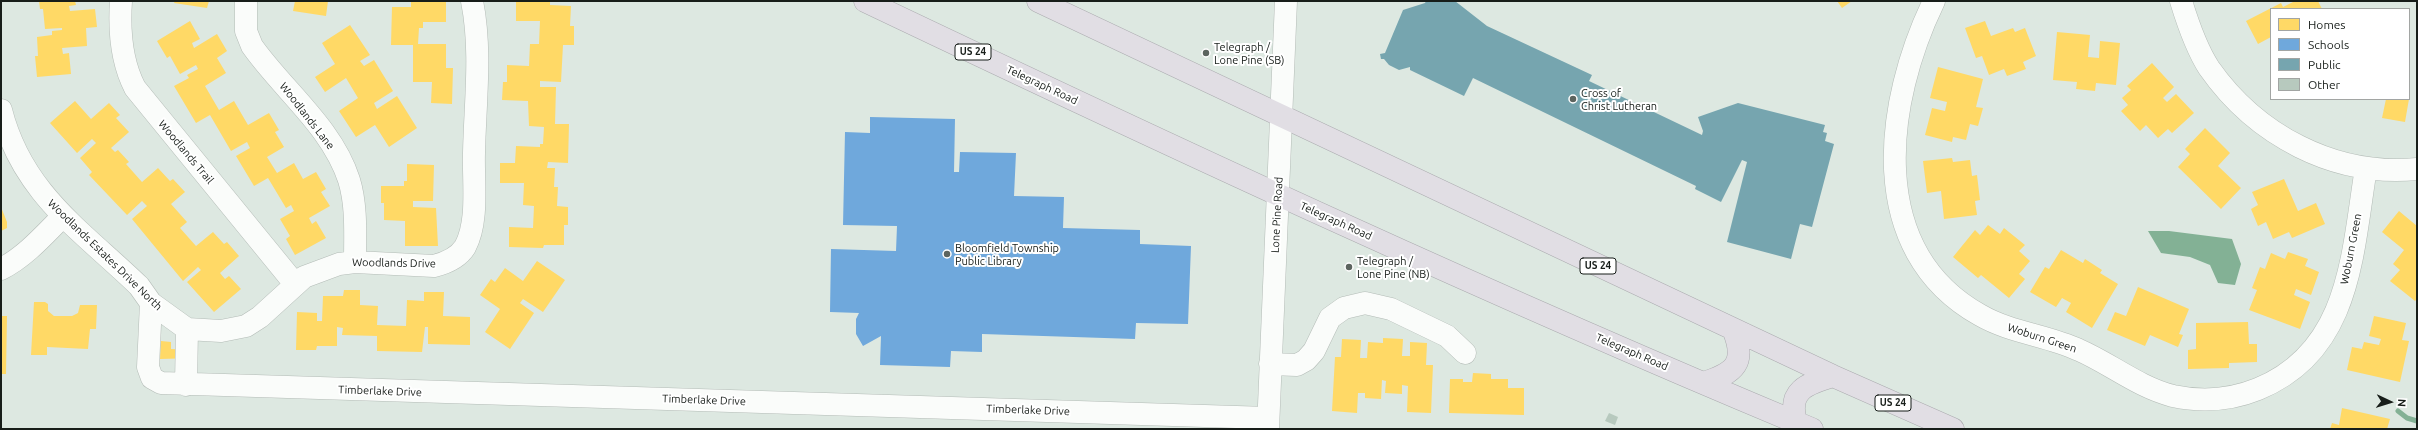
<!DOCTYPE html>
<style>
body{margin:0}
#map{position:relative;width:2418px;height:430px;overflow:hidden;background:#dde8e1;font-family:Ubuntu,sans-serif}
canvas{display:block}
.frame{position:absolute;inset:0;border:2px solid #171d19;pointer-events:none}
.legend{position:absolute;left:2270px;top:8px;width:140px;height:92px;box-sizing:border-box;background:#fff;border:1px solid #a2a5a3;margin:0;padding:5px 7px;list-style:none;font-size:12px;color:#171d19}
.legend li{display:flex;align-items:center;gap:8px;height:20px}
.legend b{width:20px;border:1px solid #a2a5a3}
.north{position:absolute;left:2370px;top:382px;width:40px;height:40px;-webkit-text-stroke:3px #fff;paint-order:stroke;rotate:94deg;font-size:11px;font-weight:700;line-height:16px;text-align:center;color:#171d19}
.north::after{content:'';display:block;margin:auto;width:14px;height:18px;background:#171d19;clip-path:polygon(50% 0,100% 100%,50% 72%,0 100%)}
</style>
<div id="map">
<canvas width="2418" height="430"></canvas>
<div class="frame"></div>
<ul class="legend">
<li><b style="height:11px;background:#ffd966"></b>Homes</li>
<li><b style="height:11px;background:#6fa8dc"></b>Schools</li>
<li><b style="height:11px;background:#76a5af"></b>Public</li>
<li><b style="height:11px;background:#b7c9be"></b>Other</li>
</ul>
<div class="north">N</div>
</div>
<script>
const c = document.querySelector('canvas').getContext('2d');
c.lineJoin = 'round';
function paint(path, color) { c.fillStyle = color; c.fill(path, 'evenodd'); }
function trace(path, color, width, dash) { c.strokeStyle = color; c.lineWidth = width; c.lineCap = dash ? 'butt' : 'round'; c.setLineDash(dash || []); c.stroke(path); }
function drawText(font, color, halo, rows, align = 'center') {
  c.font = font + ' Ubuntu,sans-serif'; c.lineWidth = 4; c.setLineDash([]); c.textBaseline = 'middle'; c.strokeStyle = halo; c.fillStyle = color; for (const [text, x, y, turn = 0] of rows) {
    c.save(); c.translate(x, y); c.rotate((+turn || 0) * Math.PI / 180); c.textAlign = isNaN(turn) ? turn : align; if (halo) c.strokeText(text, 0, 0); c.fillText(text, 0, 0); c.restore();
  }
}
paint(new Path2D(`
 M 2148,231 L 2169,231 L 2232,239 L 2241,264 L 2235,285 L 2218,283 L 2210,265 L 2190,257 L 2161,253 Z`), '#83b195');
paint(new Path2D(`
 M 39,1 L 75,1 L 76,5 L 69,6 L 70,11 L 95,9 L 97,27 L 86,28 L 87,46 L 62,48 L 63,54 L 69,53 L 71,74 L 37,77 L 35,56 L 38,56 L 37,37 L 52,35 L 52,31 L 62,30 L 62,28 L 45,29 L 43,9 L 40,9 Z
 M 175,1 L 209,1 L 207,8 L 174,3 Z
 M 295,1 L 328,1 L 326,16 L 293,11 Z
 M 411,1 L 446,2 L 446,22 L 423,22 L 423,28 L 419,28 L 418,44 L 446,44 L 446,68 L 453,68 L 452,104 L 431,103 L 432,82 L 413,82 L 413,45 L 391,45 L 392,7 L 411,7 Z
 M 516,1 L 550,2 L 550,5 L 571,6 L 570,26 L 574,26 L 574,45 L 563,45 L 561,82 L 540,81 L 540,87 L 556,87 L 555,124 L 569,124 L 568,163 L 548,162 L 547,168 L 555,168 L 554,187 L 558,187 L 557,206 L 568,207 L 568,225 L 564,225 L 564,245 L 544,245 L 543,248 L 509,247 L 509,227 L 533,228 L 534,206 L 523,205 L 524,183 L 500,183 L 500,163 L 515,163 L 516,146 L 540,147 L 540,144 L 543,144 L 544,127 L 529,126 L 528,101 L 502,100 L 503,82 L 507,82 L 507,65 L 529,66 L 530,44 L 539,44 L 540,21 L 516,21 Z
 M 1837,1 L 1852,1 L 1842,8 Z
 M 2295,1 L 2318,1 L 2322,9 L 2271,9 L 2271,37 L 2258,44 L 2246,21 L 2281,3 L 2283,7 Z
 M 190,21 L 200,39 L 192,43 L 194,48 L 217,34 L 227,51 L 217,58 L 226,73 L 205,86 L 219,110 L 234,101 L 248,125 L 269,113 L 279,130 L 275,132 L 284,147 L 267,157 L 277,173 L 294,163 L 303,179 L 316,172 L 326,189 L 321,192 L 330,206 L 309,218 L 312,224 L 316,221 L 326,238 L 295,255 L 286,239 L 290,236 L 280,219 L 294,211 L 291,205 L 286,208 L 268,178 L 254,186 L 236,156 L 250,148 L 247,142 L 231,151 L 210,115 L 196,123 L 174,86 L 189,78 L 187,75 L 198,69 L 196,65 L 180,74 L 170,56 L 167,58 L 157,41 Z
 M 1985,21 L 1991,36 L 2013,28 L 2015,32 L 2025,28 L 2036,56 L 2023,62 L 2026,69 L 2007,76 L 2004,69 L 1989,75 L 1982,56 L 1976,58 L 1965,28 Z
 M 350,25 L 370,55 L 360,61 L 364,66 L 374,60 L 393,91 L 374,103 L 377,109 L 397,96 L 417,128 L 389,147 L 375,125 L 356,137 L 339,111 L 358,98 L 346,78 L 325,92 L 315,77 L 335,64 L 322,43 Z
 M 2057,32 L 2090,35 L 2088,57 L 2099,58 L 2100,41 L 2120,43 L 2116,85 L 2096,83 L 2095,91 L 2076,89 L 2077,82 L 2053,80 Z
 M 2152,63 L 2174,87 L 2163,98 L 2167,102 L 2176,94 L 2194,113 L 2172,133 L 2168,129 L 2158,138 L 2146,125 L 2140,131 L 2121,111 L 2128,105 L 2122,98 L 2131,90 L 2127,86 Z
 M 1938,67 L 1983,79 L 1976,107 L 1983,108 L 1978,126 L 1970,124 L 1966,140 L 1953,137 L 1952,142 L 1925,135 L 1932,108 L 1945,111 L 1947,102 L 1930,98 Z
 M 2386,99 L 2409,99 L 2405,122 L 2382,118 Z
 M 75,101 L 91,119 L 109,103 L 120,115 L 116,118 L 129,132 L 111,148 L 115,152 L 118,150 L 129,162 L 126,164 L 142,182 L 158,168 L 170,181 L 173,179 L 185,192 L 171,204 L 187,222 L 180,228 L 196,246 L 213,232 L 224,244 L 227,242 L 239,256 L 220,273 L 225,279 L 229,276 L 241,289 L 214,312 L 187,282 L 201,270 L 198,267 L 183,281 L 132,219 L 147,206 L 142,201 L 127,215 L 89,175 L 92,172 L 80,158 L 96,143 L 92,139 L 77,153 L 50,123 Z
 M 2205,128 L 2230,153 L 2218,166 L 2241,188 L 2221,209 L 2178,167 L 2190,154 L 2185,149 Z
 M 1952,158 L 1953,162 L 1970,160 L 1972,176 L 1977,175 L 1980,200 L 1975,201 L 1977,215 L 1944,219 L 1941,191 L 1927,193 L 1923,161 Z
 M 407,164 L 434,165 L 433,201 L 413,201 L 413,207 L 436,208 L 438,246 L 405,246 L 405,221 L 384,220 L 384,203 L 381,203 L 381,186 L 404,186 L 404,181 L 407,181 Z
 M 2284,179 L 2298,211 L 2316,203 L 2325,224 L 2292,238 L 2289,232 L 2273,239 L 2266,222 L 2258,226 L 2251,209 L 2258,205 L 2252,192 Z
 M 1,207 L 7,222 L 7,228 L 1,231 Z
 M 2399,211 L 2417,226 L 2417,299 L 2415,301 L 2390,281 L 2400,270 L 2393,264 L 2404,250 L 2382,232 Z
 M 1988,225 L 2000,234 L 2004,228 L 2025,245 L 2019,251 L 2030,261 L 2019,274 L 2025,279 L 2009,298 L 1981,275 L 1978,278 L 1953,257 L 1975,230 L 1980,235 Z
 M 2061,250 L 2083,263 L 2085,259 L 2102,270 L 2100,273 L 2118,284 L 2092,328 L 2066,312 L 2071,303 L 2062,298 L 2056,307 L 2030,292 L 2045,267 L 2049,269 Z
 M 2288,252 L 2308,259 L 2305,266 L 2319,272 L 2311,295 L 2296,289 L 2294,295 L 2310,302 L 2300,329 L 2249,310 L 2257,290 L 2252,288 L 2260,267 L 2265,269 L 2271,253 L 2285,259 Z
 M 537,261 L 565,280 L 543,312 L 523,299 L 520,303 L 534,313 L 510,349 L 485,332 L 500,309 L 480,295 L 491,279 L 495,282 L 505,268 L 523,281 Z
 M 2138,287 L 2189,309 L 2179,334 L 2183,335 L 2178,347 L 2150,335 L 2145,346 L 2107,330 L 2115,312 L 2126,316 Z
 M 344,290 L 360,290 L 360,305 L 378,306 L 377,325 L 406,326 L 407,300 L 424,301 L 424,292 L 444,292 L 443,316 L 470,317 L 470,345 L 428,344 L 428,327 L 425,327 L 422,352 L 377,351 L 377,336 L 342,335 L 343,328 L 337,327 L 337,346 L 317,346 L 316,350 L 296,350 L 297,312 L 317,313 L 317,321 L 322,321 L 323,296 L 343,296 Z
 M 34,302 L 45,302 L 48,304 L 48,311 L 54,316 L 72,316 L 78,313 L 80,305 L 97,305 L 96,329 L 90,329 L 88,349 L 47,347 L 47,355 L 31,355 Z
 M 1,316 L 7,316 L 6,374 L 1,374 Z
 M 2374,316 L 2406,323 L 2402,340 L 2409,341 L 2400,382 L 2347,370 L 2352,347 L 2362,349 L 2364,342 L 2379,345 L 2381,339 L 2369,336 Z
 M 2248,322 L 2249,344 L 2257,344 L 2257,362 L 2229,363 L 2229,368 L 2188,369 L 2188,350 L 2196,349 L 2196,323 Z
 M 1383,338 L 1403,339 L 1402,356 L 1410,356 L 1410,342 L 1427,343 L 1426,365 L 1433,365 L 1431,413 L 1407,412 L 1408,386 L 1402,385 L 1402,394 L 1385,393 L 1386,381 L 1382,380 L 1381,399 L 1365,398 L 1365,393 L 1358,393 L 1357,413 L 1332,411 L 1335,357 L 1341,357 L 1342,339 L 1361,340 L 1360,358 L 1367,358 L 1368,342 L 1383,343 Z
 M 161,341 L 171,342 L 171,349 L 197,350 L 196,358 L 160,359 Z
 M 1473,373 L 1491,374 L 1491,379 L 1508,379 L 1508,388 L 1524,388 L 1524,415 L 1449,413 L 1450,379 L 1463,379 L 1463,382 L 1472,382 Z
 M 2342,408 L 2390,419 L 2387,429 L 2330,429 L 2332,423 L 2339,425 Z`), '#ffd966');
paint(new Path2D(`
 M 870,117 L 955,119 L 954,172 L 959,172 L 960,152 L 1016,153 L 1014,196 L 1064,197 L 1063,228 L 1140,230 L 1140,244 L 1191,246 L 1188,324 L 1136,323 L 1135,339 L 982,334 L 982,352 L 951,351 L 950,367 L 880,365 L 881,336 L 863,346 L 856,334 L 856,319 L 859,313 L 830,312 L 831,249 L 896,251 L 897,226 L 843,225 L 845,132 L 870,133 Z`), '#6fa8dc');
paint(new Path2D(`
 M 1426,1 L 1455,1 L 1487,26 L 1592,75 L 1589,81 L 1702,135 L 1703,131 L 1698,117 L 1738,103 L 1825,125 L 1823,132 L 1827,133 L 1825,141 L 1834,144 L 1812,227 L 1800,224 L 1791,259 L 1727,242 L 1747,162 L 1742,160 L 1721,202 L 1695,189 L 1696,186 L 1473,78 L 1464,96 L 1410,70 L 1410,67 L 1399,70 L 1389,65 L 1384,59 L 1381,59 L 1380,54 L 1385,53 L 1403,10 L 1425,3 Z`), '#76a5af');
trace(new Path2D(`
 M 2398,411 L 2407,418 L 2417,421`), '#83b195', 5);
paint(new Path2D(`
 M 1609,413 L 1618,417 L 1615,425 L 1605,421 Z`), '#b7c9be');
const minor = new Path2D(`
 M 121,1 C 119,30 122,63 135,88 L 295,284
 M 246,1 L 246,31 L 252,46 C 283,90 332,127 349,180 C 357,206 355,235 355,262
 M 1934,1 C 1885,102 1864,250 1980,315 C 2011,333 2047,335 2079,350 C 2111,364 2138,387 2173,396 C 2201,402 2231,400 2258,389 C 2351,351 2352,254 2366,168
 M 2181,1 C 2188,24 2196,48 2209,68 C 2256,135 2334,177 2417,169
 M 1,110 C 22,193 81,230 139,286 L 151,303 L 187,329
 M 1,269 C 25,257 44,235 63,216
 M 151,303 L 148,367 L 152,378 L 161,383 L 1268,418
 M 187,329 L 221,331 L 246,326 L 260,317 L 304,277 L 339,264 L 355,262 L 434,266 C 446,263 458,258 465,247 C 479,221 473,182 474,153 C 475,103 482,51 472,1
 M 1270,364 L 1297,365 L 1306,360 L 1314,351 L 1330,318 L 1344,308 L 1365,303 L 1391,309 L 1447,336 L 1465,353
 M 186,385 L 187,329
 M 1268,429 L 1286,1`);
const highway = new Path2D(`
 M 865,1 C 1178,150 1492,296 1812,429
 M 1038,1 L 1833,376 L 1953,429
 M 1703,383 C 1735,373 1747,363 1733,329
 M 1796,422 C 1787,390 1807,384 1833,376`);
trace(minor, '#b3bbb6', 23);
trace(highway, '#aaaaae', 23);
trace(minor, '#fafcfa', 22);
trace(highway, '#e1dee4', 22);
for (const [x, y, r, color] of [
 [1206,53,4,"#5c645f"],
 [1573,99,4,"#5c645f"],
 [947,254,4,"#5c645f"],
 [1349,267,4,"#5c645f"]
]) { const dot = new Path2D(); dot.arc(x, y, r, 0, 2 * Math.PI); c.fillStyle = color; c.fill(dot); trace(dot, '#fff', 1.5); }
for (const [x, y, w] of [
 [973,52,36],
 [1598,266,36],
 [1893,403,36]
]) { const box = new Path2D(); box.roundRect(x - w / 2, y - 8, w, 16, 3); c.fillStyle = '#fff'; c.fill(box); trace(box, '#171d19', 1); }
drawText('bold 10px', '#171d19', null, [
 ["US 24",973,52],
 ["US 24",1598,266],
 ["US 24",1893,403]
]);
drawText('11px', '#171d19', '#fff', [
 ["Telegraph /",1214,47],
 ["Lone Pine (SB)",1214,60],
 ["Cross of",1581,93],
 ["Christ Lutheran",1581,106],
 ["Bloomfield Township",955,248],
 ["Public Library",955,261],
 ["Telegraph /",1357,261],
 ["Lone Pine (NB)",1357,274]
], 'left');
drawText('11px', '#171d19', '#fff', [
 ["Telegraph Road",1042,85,25],
 ["Woodlands Lane",307,116,52],
 ["Woodlands Trail",186,152,50],
 ["Lone Pine Road",1277,215,-87],
 ["Telegraph Road",1336,221,24],
 ["Woburn Green",2351,249,-79],
 ["Woodlands Estates Drive North",105,255,44],
 ["Woodlands Drive",394,263,1],
 ["Woburn Green",2042,338,18],
 ["Telegraph Road",1632,352,23],
 ["Timberlake Drive",380,391,2],
 ["Timberlake Drive",704,400,2],
 ["Timberlake Drive",1028,410,2]
]);
</script>
